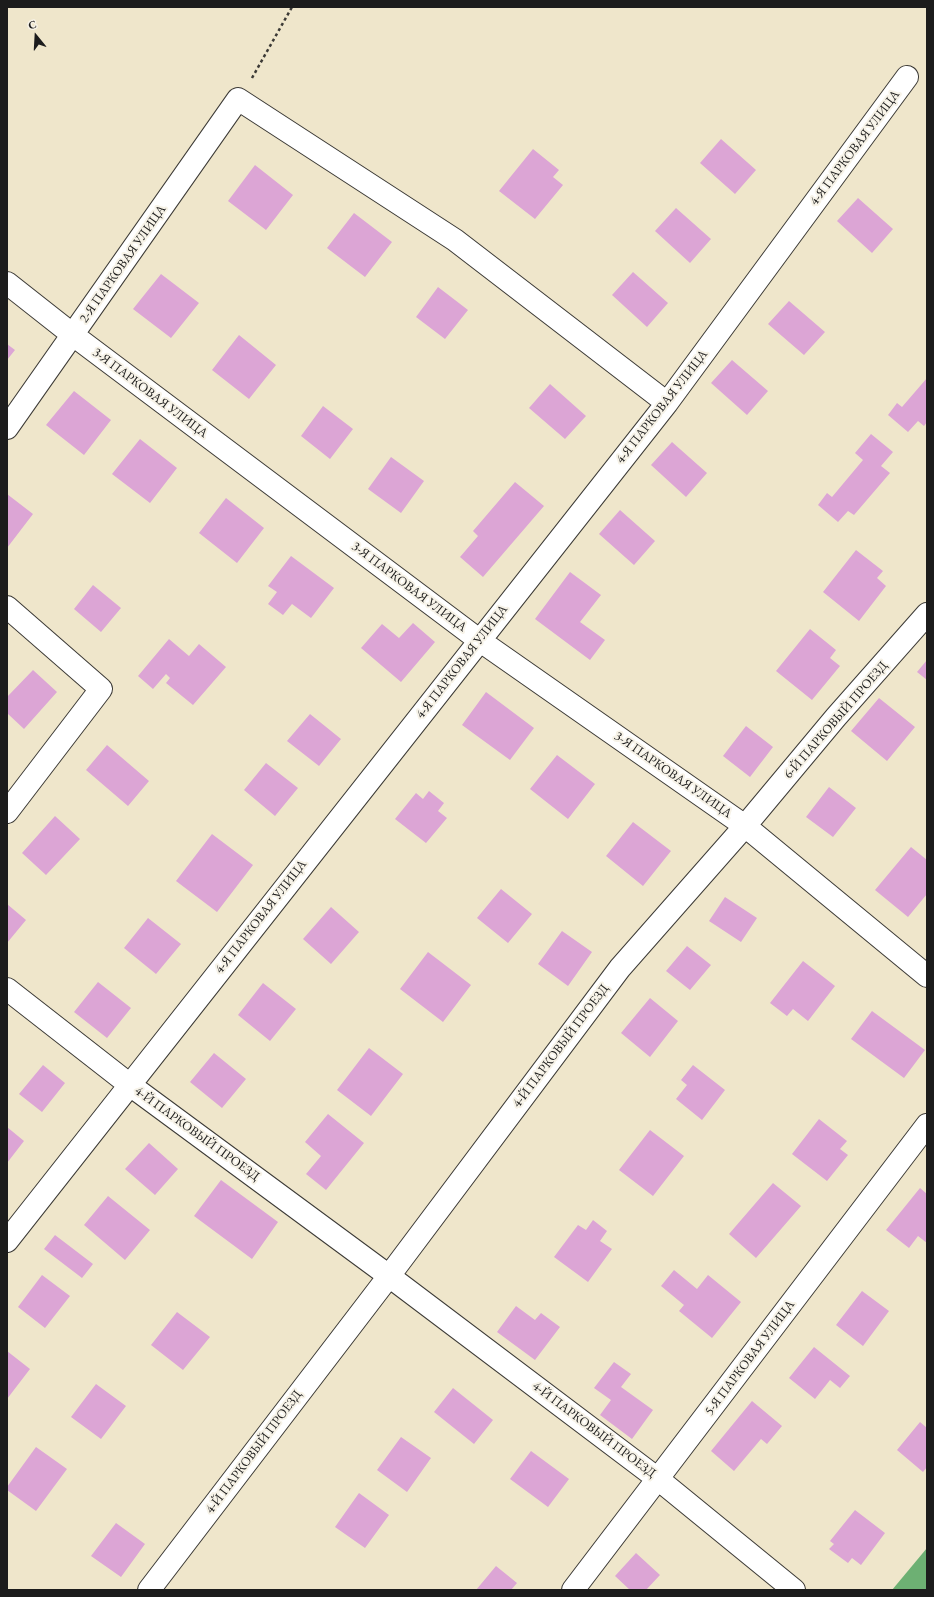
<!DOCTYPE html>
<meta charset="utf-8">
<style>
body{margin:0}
#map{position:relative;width:934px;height:1597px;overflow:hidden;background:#efe6cb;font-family:"EB Garamond",serif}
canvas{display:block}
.frame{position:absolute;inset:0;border:8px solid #1c1c1c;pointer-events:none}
.north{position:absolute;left:16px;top:16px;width:40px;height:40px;-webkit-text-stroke:3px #f7f3e8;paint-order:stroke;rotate:342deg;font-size:11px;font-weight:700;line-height:16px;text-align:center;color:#1c1c1c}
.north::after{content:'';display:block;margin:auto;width:14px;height:18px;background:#1c1c1c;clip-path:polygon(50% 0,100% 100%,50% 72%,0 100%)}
</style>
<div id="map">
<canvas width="934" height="1597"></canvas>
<div class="frame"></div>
<div class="north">С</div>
</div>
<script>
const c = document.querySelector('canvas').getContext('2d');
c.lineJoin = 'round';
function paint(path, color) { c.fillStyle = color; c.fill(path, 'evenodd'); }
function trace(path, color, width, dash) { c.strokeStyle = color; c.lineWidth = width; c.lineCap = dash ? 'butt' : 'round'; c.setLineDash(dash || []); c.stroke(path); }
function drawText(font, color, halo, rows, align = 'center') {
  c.font = font + ' "EB Garamond",serif'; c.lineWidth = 4; c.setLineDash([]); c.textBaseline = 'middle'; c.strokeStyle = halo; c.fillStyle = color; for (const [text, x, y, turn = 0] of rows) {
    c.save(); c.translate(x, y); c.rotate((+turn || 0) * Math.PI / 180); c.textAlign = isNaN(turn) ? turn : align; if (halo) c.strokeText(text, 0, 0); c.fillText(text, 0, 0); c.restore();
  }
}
paint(new Path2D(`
 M 927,1548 L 927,1590 L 892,1590 Z`), '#6db073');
paint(new Path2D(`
 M 721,139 L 756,170 L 735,194 L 700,163 Z
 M 533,149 L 559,170 L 553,177 L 563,185 L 535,219 L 499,191 Z
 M 255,165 L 293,195 L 266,230 L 228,201 Z
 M 858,198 L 893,229 L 872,253 L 837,221 Z
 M 676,208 L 711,239 L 690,263 L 655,231 Z
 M 354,213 L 392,242 L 365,277 L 327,248 Z
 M 633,272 L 668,303 L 647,327 L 612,295 Z
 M 161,274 L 199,303 L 171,338 L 133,309 Z
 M 438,287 L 468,310 L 445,339 L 416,317 Z
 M 789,301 L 825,332 L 804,355 L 768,324 Z
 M 239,335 L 276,365 L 249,399 L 212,370 Z
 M 7,344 L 15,350 L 7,360 Z
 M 732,360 L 768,391 L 747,415 L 711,383 Z
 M 927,378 L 927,422 L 924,426 L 918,421 L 908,432 L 888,415 L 897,403 L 902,407 Z
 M 550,384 L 586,416 L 565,439 L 529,408 Z
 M 74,391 L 111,420 L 84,455 L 46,425 Z
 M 323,406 L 353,429 L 330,459 L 301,436 Z
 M 871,434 L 893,452 L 881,466 L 890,473 L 854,515 L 848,511 L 838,522 L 818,505 L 827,493 L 832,497 L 863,460 L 855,453 Z
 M 140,439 L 177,468 L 150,503 L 112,474 Z
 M 672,442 L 707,473 L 686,497 L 651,465 Z
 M 391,457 L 424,481 L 401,513 L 368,489 Z
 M 515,482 L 544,506 L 483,577 L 460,557 L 478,536 L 473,531 Z
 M 7,494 L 33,514 L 7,548 Z
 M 226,498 L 264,528 L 237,563 L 199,533 Z
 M 620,510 L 655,541 L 634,565 L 599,534 Z
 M 856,550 L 883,571 L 877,578 L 886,586 L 859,621 L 823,592 Z
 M 291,556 L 334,588 L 311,618 L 292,604 L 283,615 L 268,604 L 277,592 L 268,586 Z
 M 570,572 L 601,595 L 580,622 L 605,640 L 590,660 L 535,619 Z
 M 93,585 L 121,608 L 101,632 L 74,609 Z
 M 413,623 L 435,642 L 401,682 L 361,648 L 382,624 L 399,638 Z
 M 810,629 L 836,650 L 830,658 L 840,666 L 812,700 L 776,671 Z
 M 169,639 L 189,656 L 199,644 L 226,667 L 193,705 L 166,683 L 170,678 L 166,674 L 153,689 L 138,676 Z
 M 927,660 L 927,680 L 917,672 Z
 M 33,670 L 57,692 L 24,729 L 7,713 L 7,697 Z
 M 486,692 L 534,728 L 510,760 L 462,725 Z
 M 879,698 L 915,727 L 887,761 L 851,731 Z
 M 310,714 L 341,739 L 319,766 L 287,741 Z
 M 746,726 L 773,747 L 750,777 L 723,756 Z
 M 107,745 L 149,781 L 128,806 L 86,770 Z
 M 557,755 L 595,784 L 568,819 L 530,789 Z
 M 266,763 L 298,788 L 275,816 L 244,790 Z
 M 829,787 L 856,808 L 833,837 L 806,817 Z
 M 429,791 L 444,803 L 438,811 L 447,818 L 426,843 L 395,819 L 416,793 L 423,799 Z
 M 55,816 L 80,839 L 46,875 L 22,853 Z
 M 633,822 L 671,851 L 643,886 L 606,856 Z
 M 212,834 L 253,865 L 217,912 L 176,881 Z
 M 911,847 L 927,860 L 927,894 L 908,917 L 875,890 Z
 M 501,889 L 532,914 L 508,943 L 477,918 Z
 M 725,897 L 757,918 L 741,942 L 709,921 Z
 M 7,904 L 26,920 L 7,943 Z
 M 331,907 L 359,932 L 331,964 L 303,939 Z
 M 148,918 L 181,944 L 156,974 L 124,948 Z
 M 562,931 L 592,952 L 568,986 L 538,964 Z
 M 687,946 L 711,965 L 690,990 L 666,971 Z
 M 428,952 L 471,985 L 443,1022 L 400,989 Z
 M 803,961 L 835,986 L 808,1021 L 793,1009 L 787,1016 L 770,1003 Z
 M 98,982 L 131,1008 L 107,1038 L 74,1012 Z
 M 263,983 L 296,1009 L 270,1041 L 238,1015 Z
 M 650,998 L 678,1021 L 650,1057 L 621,1033 Z
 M 872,1011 L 925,1050 L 904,1078 L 851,1039 Z
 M 369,1048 L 403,1074 L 371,1116 L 337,1090 Z
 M 214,1053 L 246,1079 L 222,1108 L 190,1082 Z
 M 43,1065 L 65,1083 L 42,1112 L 19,1094 Z
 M 693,1065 L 725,1090 L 702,1120 L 676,1099 L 687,1085 L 681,1080 Z
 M 328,1114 L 364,1143 L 326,1190 L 306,1174 L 321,1156 L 305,1142 Z
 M 819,1119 L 847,1141 L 840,1149 L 848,1155 L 827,1181 L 792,1154 Z
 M 7,1127 L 24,1141 L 7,1163 Z
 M 650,1130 L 684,1156 L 653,1196 L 619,1170 Z
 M 149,1143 L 178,1169 L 155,1195 L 125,1169 Z
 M 221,1180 L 278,1222 L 252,1259 L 194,1216 Z
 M 773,1183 L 801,1206 L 756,1258 L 729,1234 Z
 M 920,1188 L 927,1194 L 927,1243 L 918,1236 L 909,1248 L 886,1230 Z
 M 108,1196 L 150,1230 L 125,1260 L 84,1225 Z
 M 593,1220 L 607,1231 L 600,1241 L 612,1249 L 588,1282 L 554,1257 L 578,1225 L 586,1230 Z
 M 55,1235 L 93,1264 L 82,1278 L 44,1249 Z
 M 674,1270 L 697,1289 L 708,1275 L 741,1302 L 712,1338 L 679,1311 L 684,1305 L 661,1286 Z
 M 42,1275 L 70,1296 L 45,1328 L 18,1307 Z
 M 862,1291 L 889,1311 L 863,1346 L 836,1325 Z
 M 516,1306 L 535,1320 L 541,1313 L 560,1327 L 535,1360 L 497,1332 Z
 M 177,1312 L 210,1337 L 183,1370 L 151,1345 Z
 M 814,1347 L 850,1376 L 840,1388 L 830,1380 L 815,1399 L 789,1378 Z
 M 7,1351 L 30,1369 L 7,1399 Z
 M 614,1362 L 631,1374 L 621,1387 L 653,1410 L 632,1439 L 600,1415 L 611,1400 L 594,1388 Z
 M 96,1384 L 126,1406 L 101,1439 L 71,1417 Z
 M 453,1388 L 493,1420 L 474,1444 L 434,1412 Z
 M 752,1401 L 782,1426 L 767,1444 L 761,1439 L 734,1471 L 711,1451 Z
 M 920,1422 L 927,1428 L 927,1467 L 923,1472 L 897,1450 Z
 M 401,1437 L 431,1458 L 407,1492 L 377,1470 Z
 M 36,1447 L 67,1469 L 36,1511 L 7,1490 L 7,1487 Z
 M 531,1451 L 569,1479 L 548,1507 L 510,1479 Z
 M 359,1493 L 389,1515 L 365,1548 L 335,1527 Z
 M 855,1510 L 885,1533 L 861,1565 L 852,1558 L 848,1563 L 829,1549 L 834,1544 L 830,1541 Z
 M 116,1523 L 145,1544 L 121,1577 L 91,1556 Z
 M 636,1553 L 660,1575 L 646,1590 L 630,1590 L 615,1576 Z
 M 496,1566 L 517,1583 L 511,1590 L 476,1590 Z`), '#dca5d5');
const minor = new Path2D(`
 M 7,283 L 73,335 L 479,640 L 745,826 L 927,976
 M 7,428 L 238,99 L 455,240 L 667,403
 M 7,607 L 101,689 L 7,812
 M 7,989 L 130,1085 L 389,1276 L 658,1479 L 794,1590
 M 7,1241 L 667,403 L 907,77
 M 149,1590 L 389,1276 L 620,968 L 745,826 L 836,717 L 927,614
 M 573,1590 L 927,1125`);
trace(minor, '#3c3a36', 24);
trace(new Path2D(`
 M 252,78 L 292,7`), '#3c3a36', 2.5, [3, 3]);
trace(minor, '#fff', 22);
drawText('13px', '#1c1c1c', '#f7f3e8', [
 ["4-Я ПАРКОВАЯ УЛИЦА",855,148,-53],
 ["2-Я ПАРКОВАЯ УЛИЦА",123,264,-55],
 ["3-Я ПАРКОВАЯ УЛИЦА",150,393,37],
 ["4-Я ПАРКОВАЯ УЛИЦА",662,407,-52],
 ["3-Я ПАРКОВАЯ УЛИЦА",409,587,37],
 ["4-Я ПАРКОВАЯ УЛИЦА",462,662,-52],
 ["6-Й ПАРКОВЫЙ ПРОЕЗД",836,720,-49],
 ["3-Я ПАРКОВАЯ УЛИЦА",673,775,35],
 ["4-Я ПАРКОВАЯ УЛИЦА",261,917,-52],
 ["4-Й ПАРКОВЫЙ ПРОЕЗД",561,1046,-53],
 ["4-Й ПАРКОВЫЙ ПРОЕЗД",197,1134,36],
 ["5-Я ПАРКОВАЯ УЛИЦА",750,1358,-53],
 ["4-Й ПАРКОВЫЙ ПРОЕЗД",594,1430,37],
 ["4-Й ПАРКОВЫЙ ПРОЕЗД",254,1452,-53]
]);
</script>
